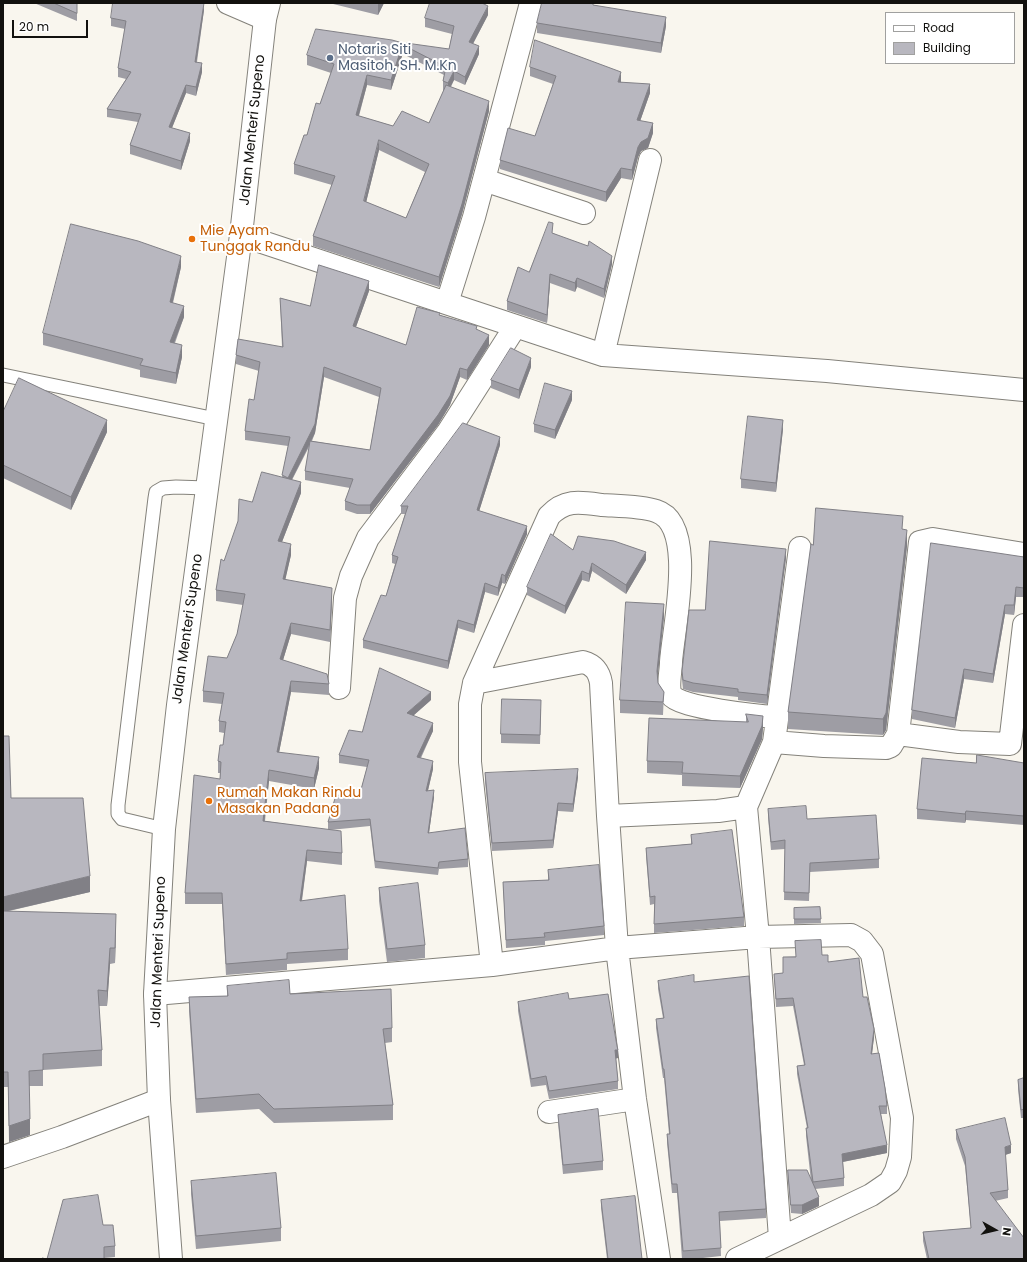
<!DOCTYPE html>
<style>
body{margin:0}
#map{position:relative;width:1027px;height:1262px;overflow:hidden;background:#f9f6ee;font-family:Poppins,sans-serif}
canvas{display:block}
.frame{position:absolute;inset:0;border:4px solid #12110e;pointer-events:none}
.legend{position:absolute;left:885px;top:12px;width:130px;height:52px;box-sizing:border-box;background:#fff;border:1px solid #a0a09f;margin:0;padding:5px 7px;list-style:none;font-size:12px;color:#12110e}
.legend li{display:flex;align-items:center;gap:8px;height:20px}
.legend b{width:20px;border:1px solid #a0a09f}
.north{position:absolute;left:975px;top:1210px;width:40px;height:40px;-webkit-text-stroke:3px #fff;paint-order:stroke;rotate:98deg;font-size:11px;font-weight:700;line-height:16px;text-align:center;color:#12110e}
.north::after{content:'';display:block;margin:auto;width:14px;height:18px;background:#12110e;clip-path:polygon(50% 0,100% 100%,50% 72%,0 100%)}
.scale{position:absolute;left:12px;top:20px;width:76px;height:18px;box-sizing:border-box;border:2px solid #12110e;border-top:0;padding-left:5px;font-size:12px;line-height:14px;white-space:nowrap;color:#12110e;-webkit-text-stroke:3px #fff;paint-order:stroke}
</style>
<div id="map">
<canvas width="1027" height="1262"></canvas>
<div class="frame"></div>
<ul class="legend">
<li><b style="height:5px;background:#fff"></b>Road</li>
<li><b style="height:11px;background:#b8b7bf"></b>Building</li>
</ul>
<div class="north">N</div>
<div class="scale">20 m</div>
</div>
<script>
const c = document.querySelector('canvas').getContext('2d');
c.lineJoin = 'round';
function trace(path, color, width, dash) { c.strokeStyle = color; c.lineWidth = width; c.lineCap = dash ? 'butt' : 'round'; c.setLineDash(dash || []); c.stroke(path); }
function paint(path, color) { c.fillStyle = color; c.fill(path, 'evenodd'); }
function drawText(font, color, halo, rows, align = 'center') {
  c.font = font + ' Poppins,sans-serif'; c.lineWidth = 4; c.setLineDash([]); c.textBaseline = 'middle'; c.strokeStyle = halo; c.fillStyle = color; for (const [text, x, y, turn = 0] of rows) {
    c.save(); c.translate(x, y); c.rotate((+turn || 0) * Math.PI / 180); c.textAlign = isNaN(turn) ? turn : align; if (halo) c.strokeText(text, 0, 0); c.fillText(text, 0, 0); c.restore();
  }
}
const service = new Path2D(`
 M 3,375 L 216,419
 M 164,829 L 122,819 L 118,814 L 118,805 L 155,498 L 156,492 L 163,488 L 176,487 L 207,488`);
const minor = new Path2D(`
 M 228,3 L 265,19
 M 484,180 L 584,213
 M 241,235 L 603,355 L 827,371 L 1024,390
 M 447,303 L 474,217 L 531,3
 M 603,355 L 650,160
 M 474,683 L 583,662 C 594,665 599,671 601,683 L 608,816
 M 339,688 L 345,598 L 351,576 L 368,538 L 448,432 L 515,327
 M 898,734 L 920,542 L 933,539 L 1024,554
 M 774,742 L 824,746 L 886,748 L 891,746 L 898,734 L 959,742 L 1010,744 L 1024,625
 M 746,807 L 774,742 L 800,548
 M 492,965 L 470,762 L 470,704 L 474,683 L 549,516 C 565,499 580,502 602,505 C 618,506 641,506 656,511 C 698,524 673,629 671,662 C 671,671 667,687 671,695 C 679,708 760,716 777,717
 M 155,994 L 492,965 L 617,948 L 635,1099 L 659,1259
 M 549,1112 L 635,1099
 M 3,1157 L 62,1137 L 159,1100
 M 737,1259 L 871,1195 L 890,1182 L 896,1171 L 900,1157 L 902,1118 L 872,954 L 862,941 L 851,935 L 758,937 L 617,948 L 608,816 L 718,811 L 746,807 L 758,937 L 780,1238`);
const secondary = new Path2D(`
 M 171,1259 L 159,1100 L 155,994 L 164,829 L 178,705 L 241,235 L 265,19 L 269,3`);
trace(service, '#84827b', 15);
trace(minor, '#84827b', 24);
trace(secondary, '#84827b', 24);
trace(service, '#fff', 13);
trace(minor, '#fff', 22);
trace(secondary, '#fff', 22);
paint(new Path2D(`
 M 34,3 L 77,3 L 77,21 Z
 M 329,3 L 384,3 L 378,15 Z
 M 595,5 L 666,26 L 661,53 L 537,33 L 537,23 Z
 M 204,10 L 197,62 L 202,72 L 196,96 L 186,93 L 172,128 L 190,141 L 181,170 L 130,154 L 130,145 L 138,122 L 107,117 L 107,109 L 126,79 L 118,77 L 118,68 L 125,29 L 111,26 L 111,18 Z
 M 488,15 L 473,44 L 479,54 L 465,85 L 454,80 L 451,87 L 489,111 L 462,214 L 439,287 L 313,246 L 313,236 L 332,185 L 294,174 L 294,164 L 320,104 L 331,73 L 307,65 L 307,55 L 403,53 L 391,90 L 367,85 L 359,116 L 393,126 L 429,123 L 444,90 L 443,90 L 443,81 L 444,75 L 405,55 L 405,46 L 449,49 L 452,34 L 425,27 L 425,18 ZM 379,150 L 425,172 L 406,218 L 366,202 Z
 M 530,67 L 621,82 L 650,93 L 640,121 L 653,133 L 648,148 L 641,151 L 638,157 L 632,180 L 621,178 L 606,202 L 500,169 L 500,160 L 535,136 L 553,84 L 530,76 Z
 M 553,233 L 612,264 L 604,298 L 577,287 L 575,292 L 550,283 L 547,323 L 507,310 L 507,301 L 529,272 Z
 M 181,267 L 173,303 L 184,317 L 175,343 L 182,357 L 176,384 L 140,377 L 140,370 L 43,345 L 43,333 Z
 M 369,291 L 356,327 L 406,345 L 440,315 L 477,329 L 489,345 L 467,380 L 460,377 L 450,405 L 438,425 L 370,514 L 357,514 L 345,510 L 345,501 L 350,488 L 305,480 L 305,471 L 310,445 L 292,480 L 301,493 L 282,542 L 291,555 L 285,579 L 332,600 L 330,642 L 291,634 L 283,660 L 329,684 L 329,695 L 291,692 L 279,752 L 319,768 L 314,789 L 269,781 L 265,821 L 328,830 L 328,822 L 359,797 L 367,767 L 339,763 L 339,755 L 362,732 L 431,700 L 413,716 L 433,731 L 421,758 L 433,769 L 428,791 L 434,797 L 429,833 L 468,859 L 468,867 L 439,869 L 438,875 L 375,868 L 370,826 L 330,830 L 342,853 L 342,865 L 307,861 L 302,901 L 348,949 L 348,960 L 287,964 L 287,970 L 226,975 L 222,904 L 185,904 L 185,893 L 220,779 L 220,773 L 218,773 L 218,761 L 223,745 L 224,733 L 219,732 L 219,721 L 222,704 L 203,702 L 203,691 L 227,658 L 237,634 L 243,605 L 216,601 L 216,590 L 224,561 L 252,502 L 282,477 L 288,446 L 245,440 L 245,431 L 254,400 L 259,371 L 236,364 L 236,355 L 282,347 L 280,298 L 310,306 ZM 324,377 L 379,397 L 370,450 L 312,441 L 315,433 Z
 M 531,367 L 519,399 L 491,388 L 491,380 Z
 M 572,400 L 555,439 L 534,432 L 534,424 Z
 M 3,412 L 107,432 L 71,510 L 3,478 Z
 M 783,429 L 776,492 L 741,488 L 741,479 Z
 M 500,445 L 479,511 L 527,534 L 505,584 L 502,583 L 498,596 L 485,592 L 474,633 L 458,628 L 448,669 L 363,648 L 363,640 L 386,596 L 395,564 L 392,563 L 392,555 L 405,514 L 401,514 L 401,506 Z
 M 903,529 L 907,546 L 886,730 L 883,735 L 788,729 L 788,712 L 813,545 Z
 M 573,550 L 646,560 L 626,594 L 592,571 L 589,582 L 582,580 L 565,614 L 527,595 L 527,587 Z
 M 1022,557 L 1024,557 L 1024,597 L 1016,597 L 1014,615 L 1005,614 L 993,683 L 964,679 L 955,728 L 912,719 L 912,710 Z
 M 786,558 L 767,704 L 738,700 L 738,697 L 693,692 L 683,689 L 682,680 L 682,671 L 705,610 Z
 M 664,617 L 657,677 L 658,683 L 664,692 L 663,715 L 620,713 L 620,700 Z
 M 541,709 L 540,744 L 501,743 L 501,734 Z
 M 746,714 L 763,728 L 762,739 L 740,788 L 682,786 L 682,775 L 647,773 L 647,761 L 746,722 Z
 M 3,736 L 11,798 L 90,892 L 9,911 L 116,930 L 115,963 L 110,964 L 107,1006 L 99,1006 L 102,1050 L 102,1066 L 43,1070 L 43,1086 L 29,1086 L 30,1135 L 9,1142 L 8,1087 L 3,1087 Z
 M 976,763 L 1024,763 L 1024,825 L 966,820 L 965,823 L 917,819 L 917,809 Z
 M 485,773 L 578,777 L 573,812 L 558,811 L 553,848 L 492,851 L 485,782 Z
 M 768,809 L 807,819 L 879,859 L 879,868 L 810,872 L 809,901 L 784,900 L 785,849 L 771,850 L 768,818 Z
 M 691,835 L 744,917 L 744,926 L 654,933 L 654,904 L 650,905 L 646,856 L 646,848 L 691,844 Z
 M 548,870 L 604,926 L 604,935 L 545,941 L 545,945 L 506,948 L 503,882 L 548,880 Z
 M 379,888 L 425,945 L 425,958 L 387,962 L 379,901 Z
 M 820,907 L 821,923 L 794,924 L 794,908 Z
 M 822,955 L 863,997 L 874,1037 L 872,1054 L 887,1106 L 887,1114 L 881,1114 L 887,1153 L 843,1162 L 844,1178 L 844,1186 L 815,1189 L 819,1206 L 802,1214 L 791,1213 L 788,1178 L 788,1170 L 811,1181 L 806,1136 L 806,1128 L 807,1128 L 797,1074 L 797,1066 L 804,1065 L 793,1006 L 776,1007 L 774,974 L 783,973 L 783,957 Z
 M 658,981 L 694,982 L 766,1209 L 766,1218 L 720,1221 L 721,1256 L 694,1259 L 682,1259 L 677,1193 L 672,1193 L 667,1143 L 667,1134 L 669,1134 L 664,1078 L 663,1078 L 656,1028 L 656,1019 L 663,1018 L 658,989 Z
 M 227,986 L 290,994 L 392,1028 L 392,1042 L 385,1043 L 393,1105 L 393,1120 L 274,1123 L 259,1109 L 196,1113 L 189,1011 L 189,997 L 227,996 Z
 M 569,999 L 618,1058 L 616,1058 L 618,1081 L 618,1089 L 549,1099 L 546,1085 L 531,1087 L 518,1011 L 518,1002 Z
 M 1024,1078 L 1024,1118 L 1021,1118 L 1018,1089 L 1018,1080 Z
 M 558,1115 L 603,1161 L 603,1170 L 563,1174 L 558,1123 Z
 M 956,1130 L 1011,1153 L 1005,1155 L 1008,1190 L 1008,1198 L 995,1201 L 1024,1259 L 927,1259 L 923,1241 L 923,1232 L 971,1228 L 965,1166 L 956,1139 Z
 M 191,1181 L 281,1228 L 281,1241 L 196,1249 L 191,1194 Z
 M 601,1200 L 642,1259 L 607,1259 L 601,1208 Z
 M 103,1225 L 115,1246 L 115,1257 L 104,1258 L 47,1259 Z`), '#9e9da4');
paint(new Path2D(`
 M 204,3 L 204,10 L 195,71 L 195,62 Z
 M 378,3 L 384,3 L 378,15 Z
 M 488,6 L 488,15 L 469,51 L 469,42 Z
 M 666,17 L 666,26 L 661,53 L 661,43 Z
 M 403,43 L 403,53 L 391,90 L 391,80 Z
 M 479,46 L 479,54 L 465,85 L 465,77 Z
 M 202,63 L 202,72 L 196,96 L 196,87 Z
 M 454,71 L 454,80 L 448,91 L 448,83 Z
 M 621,72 L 621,82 L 618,91 L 618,82 Z
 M 367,75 L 367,85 L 356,125 L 356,115 Z
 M 650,84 L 650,93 L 637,130 L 637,120 Z
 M 186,85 L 186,93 L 169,135 L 169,127 Z
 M 489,101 L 489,111 L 462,214 L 439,287 L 439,277 Z
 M 653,123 L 653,133 L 648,148 L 641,151 L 638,157 L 632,180 L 632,170 L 638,147 Z
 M 190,133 L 190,141 L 181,170 L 181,161 Z
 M 379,140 L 379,150 L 364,211 L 364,201 Z
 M 621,168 L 621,178 L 606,202 L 606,192 Z
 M 181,256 L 181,267 L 170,313 L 170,302 Z
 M 612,256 L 612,264 L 604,298 L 604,289 Z
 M 550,274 L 550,283 L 547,323 L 547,315 Z
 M 577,278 L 577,287 L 575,292 L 575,283 Z
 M 369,281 L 369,291 L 353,335 L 353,326 Z
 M 184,306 L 184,317 L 170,353 L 170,342 Z
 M 489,335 L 489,345 L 467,380 L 467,370 Z
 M 182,345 L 182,357 L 176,384 L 176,373 Z
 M 531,358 L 531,367 L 519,399 L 519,390 Z
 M 324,367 L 324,377 L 315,433 L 288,487 L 288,478 Z
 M 460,368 L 460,377 L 450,405 L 438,425 L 370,514 L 370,505 Z
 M 572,391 L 572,400 L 555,439 L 555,430 Z
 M 107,420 L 107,432 L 71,510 L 71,497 Z
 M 783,420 L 783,429 L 776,492 L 776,483 Z
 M 500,437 L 500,445 L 477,518 L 477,510 Z
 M 301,482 L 301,493 L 278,552 L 278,541 Z
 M 527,526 L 527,534 L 505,584 L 505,576 Z
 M 907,530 L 907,546 L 886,730 L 883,735 L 883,719 Z
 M 291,544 L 291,555 L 283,590 L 283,579 Z
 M 786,549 L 786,558 L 767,704 L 767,695 Z
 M 646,552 L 646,560 L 626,594 L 626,585 Z
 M 592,563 L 592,571 L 589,582 L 589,574 Z
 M 582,571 L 582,580 L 565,614 L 565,606 Z
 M 502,574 L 502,583 L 498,596 L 498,588 Z
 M 485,583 L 485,592 L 474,633 L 474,625 Z
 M 1016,587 L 1016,597 L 1014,615 L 1014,605 Z
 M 332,588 L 332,600 L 330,642 L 330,630 Z
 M 664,604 L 664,617 L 657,684 L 657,671 Z
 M 1005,605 L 1005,614 L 993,683 L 993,674 Z
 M 458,620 L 458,628 L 448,669 L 448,661 Z
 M 291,623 L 291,634 L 280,670 L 280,659 Z
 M 964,669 L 964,679 L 955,728 L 955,718 Z
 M 291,681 L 291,692 L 277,763 L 277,752 Z
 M 431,692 L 431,700 L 407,721 L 407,713 Z
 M 763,716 L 763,728 L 762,739 L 740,788 L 740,776 Z
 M 433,723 L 433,731 L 417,764 L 417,757 Z
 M 319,757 L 319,768 L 314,789 L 314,778 Z
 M 433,761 L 433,769 L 426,798 L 426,791 Z
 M 578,769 L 578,777 L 573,812 L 573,804 Z
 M 269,770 L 269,781 L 263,832 L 263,821 Z
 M 434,790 L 434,797 L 428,840 L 428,833 Z
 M 558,803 L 558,811 L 553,848 L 553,840 Z
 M 966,811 L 966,820 L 965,823 L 965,814 Z
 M 307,850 L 307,861 L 300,912 L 300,901 Z
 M 90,876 L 90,892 L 3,912 L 3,897 Z
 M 116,914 L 116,930 L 115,963 L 115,948 Z
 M 110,948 L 110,964 L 107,1006 L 107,991 Z
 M 874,1029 L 874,1037 L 871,1062 L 871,1054 Z
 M 615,1050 L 618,1050 L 618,1058 L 615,1059 Z
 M 30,1119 L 30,1135 L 9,1142 L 9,1126 Z
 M 887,1145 L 887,1153 L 842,1162 L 842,1154 Z
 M 1011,1145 L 1011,1153 L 1005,1155 L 1005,1147 Z
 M 819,1197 L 819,1206 L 802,1214 L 802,1205 Z`), '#818086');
const building = new Path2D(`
 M 54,3 L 77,3 L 77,13 Z
 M 113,3 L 204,3 L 195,62 L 202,63 L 196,87 L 186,85 L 169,127 L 190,133 L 181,161 L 130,145 L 141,114 L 107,109 L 131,72 L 118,68 L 126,21 L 111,18 Z
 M 430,3 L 482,3 L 488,6 L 469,42 L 479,46 L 465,77 L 454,71 L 448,83 L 443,81 L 446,67 L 405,46 L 406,43 L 449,49 L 454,26 L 425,18 Z
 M 542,3 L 593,3 L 593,5 L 666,17 L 661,43 L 537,23 Z
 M 316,29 L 392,40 L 403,43 L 391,80 L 367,75 L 356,115 L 393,126 L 402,111 L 429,123 L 446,85 L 489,101 L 462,204 L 439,277 L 313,236 L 335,176 L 294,164 L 304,135 L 307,135 L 316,103 L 320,104 L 334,64 L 307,55 ZM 379,140 L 429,164 L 406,218 L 364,201 Z
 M 535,40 L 621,72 L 618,82 L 650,84 L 637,120 L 653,123 L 648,138 L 641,142 L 638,147 L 632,170 L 621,168 L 606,192 L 500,160 L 508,128 L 535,136 L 556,76 L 530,67 Z
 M 549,222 L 553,223 L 552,233 L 588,246 L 589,241 L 612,256 L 604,289 L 577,278 L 575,283 L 550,274 L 547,315 L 507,301 L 518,267 L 529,272 Z
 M 71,224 L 138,241 L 181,256 L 170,302 L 184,306 L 170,342 L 182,345 L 176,373 L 140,365 L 143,359 L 43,333 Z
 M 319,265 L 369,281 L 353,326 L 406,345 L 417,307 L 440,313 L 439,315 L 477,326 L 476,329 L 489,335 L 467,370 L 460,368 L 450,396 L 438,415 L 370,505 L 357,505 L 345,501 L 353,479 L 305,471 L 310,441 L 370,450 L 381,388 L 324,367 L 315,424 L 288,478 L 282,475 L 290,437 L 245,431 L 249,399 L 254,400 L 260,362 L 236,355 L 238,339 L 283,347 L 280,298 L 310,306 Z
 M 511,348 L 531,358 L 519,390 L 491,380 Z
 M 19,378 L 107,420 L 71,497 L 3,465 L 3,412 Z
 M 545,383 L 572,391 L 555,430 L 534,424 Z
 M 748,416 L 783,420 L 776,483 L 741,479 Z
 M 463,423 L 500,437 L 477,510 L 527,526 L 505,576 L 502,574 L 498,588 L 485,583 L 474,625 L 458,620 L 448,661 L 363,640 L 381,595 L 386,596 L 398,557 L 392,555 L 408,506 L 401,506 Z
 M 262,472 L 301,482 L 278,541 L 291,544 L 283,579 L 332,588 L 330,630 L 291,623 L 280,659 L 327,674 L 329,684 L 291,681 L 277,752 L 319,757 L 314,778 L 269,770 L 263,821 L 341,831 L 342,853 L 307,850 L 300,901 L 345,895 L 348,949 L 287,953 L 287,959 L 226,964 L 222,893 L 185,893 L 194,775 L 220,779 L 221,762 L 218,761 L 220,745 L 223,745 L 226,722 L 219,721 L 224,693 L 203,691 L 208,656 L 227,658 L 237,634 L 245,594 L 216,590 L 221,559 L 224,561 L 238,521 L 239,499 L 252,502 Z
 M 816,508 L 903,516 L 902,529 L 907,530 L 886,713 L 883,719 L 788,712 L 811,544 L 813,545 Z
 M 551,534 L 573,550 L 578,536 L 614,541 L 646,552 L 626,585 L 592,563 L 589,574 L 582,571 L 565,606 L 527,587 Z
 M 710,541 L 786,549 L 767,695 L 738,692 L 738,689 L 693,683 L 683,680 L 682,671 L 689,610 L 705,610 Z
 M 931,543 L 1024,557 L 1024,588 L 1016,587 L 1014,605 L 1005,605 L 993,674 L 964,669 L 955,718 L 912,710 Z
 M 626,602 L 664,604 L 657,671 L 658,683 L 664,692 L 663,702 L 620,700 Z
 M 380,668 L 431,692 L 407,713 L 433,723 L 417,757 L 433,761 L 426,791 L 434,790 L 428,833 L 465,828 L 468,859 L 439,862 L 438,868 L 375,861 L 370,819 L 328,822 L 336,795 L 359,797 L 369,760 L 339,755 L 349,730 L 362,732 Z
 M 502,699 L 541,700 L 540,735 L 501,734 Z
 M 746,714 L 763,716 L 762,726 L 740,776 L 682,773 L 683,762 L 647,761 L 649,718 L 748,722 Z
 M 3,736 L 9,736 L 11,798 L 83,798 L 90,876 L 3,897 Z
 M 977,755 L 1024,763 L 1024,816 L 966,811 L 965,814 L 917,809 L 922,758 L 976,763 Z
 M 578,769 L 573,804 L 558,803 L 553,840 L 492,843 L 485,773 Z
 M 806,806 L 807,819 L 876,815 L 879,859 L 810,863 L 809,893 L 784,892 L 785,840 L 771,842 L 768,809 Z
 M 732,830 L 744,917 L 654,924 L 655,896 L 650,897 L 646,848 L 692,844 L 691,835 Z
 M 599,865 L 604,926 L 544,933 L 545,937 L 506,940 L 503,882 L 549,880 L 548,870 Z
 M 418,883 L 425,945 L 387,949 L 379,888 Z
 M 820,907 L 821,919 L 794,919 L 794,908 Z
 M 3,911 L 116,914 L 115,948 L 110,948 L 107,991 L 98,990 L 102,1050 L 43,1054 L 43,1070 L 29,1071 L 30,1119 L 9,1126 L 8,1072 L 3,1072 Z
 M 821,940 L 822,955 L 828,955 L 828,962 L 859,958 L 863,997 L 867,997 L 874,1029 L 871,1054 L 879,1053 L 885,1088 L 887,1106 L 879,1106 L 887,1145 L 842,1154 L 844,1178 L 813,1182 L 806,1128 L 808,1128 L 797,1066 L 805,1065 L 793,998 L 776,999 L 774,974 L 783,973 L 783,957 L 796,957 L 795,941 Z
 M 694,975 L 694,982 L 749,976 L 766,1209 L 719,1212 L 721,1248 L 683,1251 L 677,1184 L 672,1184 L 667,1134 L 670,1134 L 664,1069 L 663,1069 L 656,1019 L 664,1018 L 658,981 Z
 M 289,980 L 290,994 L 391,989 L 392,1028 L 383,1029 L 393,1105 L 274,1109 L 259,1094 L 196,1099 L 189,997 L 228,996 L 227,986 Z
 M 568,993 L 569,999 L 608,994 L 617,1046 L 618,1050 L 615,1050 L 618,1081 L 549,1091 L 546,1076 L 531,1079 L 518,1002 Z
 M 1024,1078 L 1024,1109 L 1021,1110 L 1018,1080 Z
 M 598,1109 L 603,1161 L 563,1165 L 558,1115 Z
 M 1005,1118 L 1011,1145 L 1005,1147 L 1008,1190 L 990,1193 L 1024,1238 L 1024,1259 L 929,1259 L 923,1232 L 971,1228 L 965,1157 L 956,1130 Z
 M 788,1170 L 807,1170 L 819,1197 L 802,1205 L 791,1205 Z
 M 276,1173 L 281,1228 L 196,1236 L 191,1181 Z
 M 98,1195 L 103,1225 L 113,1225 L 115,1246 L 104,1247 L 104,1259 L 42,1259 L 42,1258 L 47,1259 L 63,1200 Z
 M 635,1196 L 642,1259 L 608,1259 L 601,1200 Z`);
paint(building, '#b8b7bf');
trace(building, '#818086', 1);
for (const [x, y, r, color] of [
 [330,58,4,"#5c6f8a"],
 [192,239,4,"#e8710a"],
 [209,801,4,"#e8710a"]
]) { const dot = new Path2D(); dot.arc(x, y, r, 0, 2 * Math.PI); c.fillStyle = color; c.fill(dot); trace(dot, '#fff', 1.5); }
drawText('14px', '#4e5e75', '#fff', [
 ["Notaris Siti",338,50],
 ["Masitoh, SH. M.Kn",338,66]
], 'left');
drawText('14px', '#12110e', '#fff', [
 ["Jalan Menteri Supeno",253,130,-84],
 ["Jalan Menteri Supeno",188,629,-82],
 ["Jalan Menteri Supeno",159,952,-88]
]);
drawText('14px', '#c56008', '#fff', [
 ["Mie Ayam",200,231],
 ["Tunggak Randu",200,247],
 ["Rumah Makan Rindu",217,793],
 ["Masakan Padang",217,809]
], 'left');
</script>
